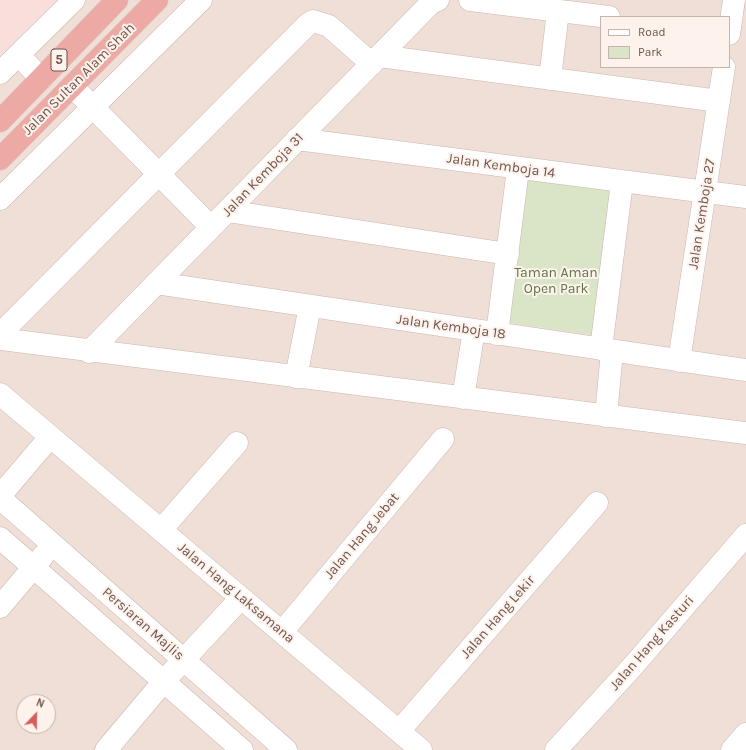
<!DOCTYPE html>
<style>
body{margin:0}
#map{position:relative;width:746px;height:750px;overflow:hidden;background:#faefe6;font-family:Karla,sans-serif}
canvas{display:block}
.legend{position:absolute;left:600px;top:16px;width:130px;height:52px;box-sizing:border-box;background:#fdf3ec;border:1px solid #c5b3ad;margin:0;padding:5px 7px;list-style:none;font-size:12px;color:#70544e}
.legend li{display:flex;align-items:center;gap:8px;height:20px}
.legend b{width:20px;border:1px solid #c5b3ad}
.north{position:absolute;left:16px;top:694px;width:40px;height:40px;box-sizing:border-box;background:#fdf3ec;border:1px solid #c5b3ad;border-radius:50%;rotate:22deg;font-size:11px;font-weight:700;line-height:16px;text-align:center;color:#70544e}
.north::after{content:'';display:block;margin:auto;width:14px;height:18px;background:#d55e5a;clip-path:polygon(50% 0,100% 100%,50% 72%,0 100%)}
</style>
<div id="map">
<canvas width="746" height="750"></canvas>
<ul class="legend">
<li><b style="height:5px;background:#fff"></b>Road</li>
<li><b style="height:11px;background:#d9e5c6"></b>Park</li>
</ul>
<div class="north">N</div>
</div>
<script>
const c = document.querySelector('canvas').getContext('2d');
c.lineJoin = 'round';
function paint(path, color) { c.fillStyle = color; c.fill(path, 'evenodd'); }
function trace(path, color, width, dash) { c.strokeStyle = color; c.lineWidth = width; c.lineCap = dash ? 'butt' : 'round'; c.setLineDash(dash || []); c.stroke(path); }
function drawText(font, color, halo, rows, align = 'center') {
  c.font = font + ' Karla,sans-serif'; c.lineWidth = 4; c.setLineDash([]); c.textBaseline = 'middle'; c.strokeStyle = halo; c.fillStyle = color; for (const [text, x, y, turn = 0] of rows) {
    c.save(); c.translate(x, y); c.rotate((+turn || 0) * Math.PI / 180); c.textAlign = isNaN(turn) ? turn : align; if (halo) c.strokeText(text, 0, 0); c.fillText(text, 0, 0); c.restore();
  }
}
paint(new Path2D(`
 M 0,0 L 746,0 L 746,750 L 0,750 ZM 601,17 L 729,17 L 729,67 L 601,67 ZM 24,702 L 48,702 L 48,726 L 24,726 Z`), '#f0dfd6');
paint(new Path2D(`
 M 0,0 L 68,0 L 0,69 Z`), '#f9dfdb');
paint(new Path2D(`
 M 521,178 L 613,190 L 596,335 L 504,322 Z`), '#d9e5c6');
const minor = new Path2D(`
 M 470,0 L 609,17
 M 729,34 L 734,0
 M 19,55 L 41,79
 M 379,56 L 719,101
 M 0,73 L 74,0
 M 550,79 L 558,11
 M 72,86 L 211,227
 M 297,139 L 746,197
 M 0,199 L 201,0
 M 227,211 L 508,254
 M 156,283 L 746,370
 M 0,334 L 307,25 L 313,21 L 329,26 L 372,64
 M 497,334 L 518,169
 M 0,339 L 746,433
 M 601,349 L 622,182
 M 89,352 L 431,3 L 438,0
 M 679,361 L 724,67
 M 296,377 L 310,306
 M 0,394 L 421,750
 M 463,398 L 474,330
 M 606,416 L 612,351
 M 0,496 L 50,437
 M 0,498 L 286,750
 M 161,530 L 237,443
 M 0,538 L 242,750
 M 0,607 L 43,556
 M 282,632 L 443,439
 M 399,731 L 597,503
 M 106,750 L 164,681 L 241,598
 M 556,750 L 633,666 L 746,535
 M 732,750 L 746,734`);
const highway = new Path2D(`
 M 0,121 L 117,0
 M 0,159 L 157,0`);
trace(minor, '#cab5ae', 23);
trace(highway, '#d4ccca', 23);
trace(minor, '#fff', 22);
trace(highway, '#edaaa4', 22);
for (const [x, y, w] of [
 [59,60,16]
]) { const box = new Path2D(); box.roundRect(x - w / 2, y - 11, w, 22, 3); c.fillStyle = '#fdf3ec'; c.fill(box); trace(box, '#70544e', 1); }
drawText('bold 13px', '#70544e', null, [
 ["5",59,60]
]);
drawText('14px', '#70544e', '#fdf3ec', [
 ["Jalan Sultan Alam Shah",79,79,-45],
 ["Jalan Kemboja 14",501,166,8],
 ["Jalan Kemboja 31",263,175,-46],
 ["Jalan Kemboja 27",702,214,-81],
 ["Jalan Kemboja 18",451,327,8],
 ["Jalan Hang Jebat",362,536,-50],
 ["Jalan Hang Laksamana",236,593,40],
 ["Jalan Hang Lekir",498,617,-49],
 ["Persiaran Majlis",143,624,41],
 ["Jalan Hang Kasturi",652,643,-49]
]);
drawText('14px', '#5e7448', '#fdf3ec', [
 ["Taman Aman",556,273],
 ["Open Park",556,289]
]);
</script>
